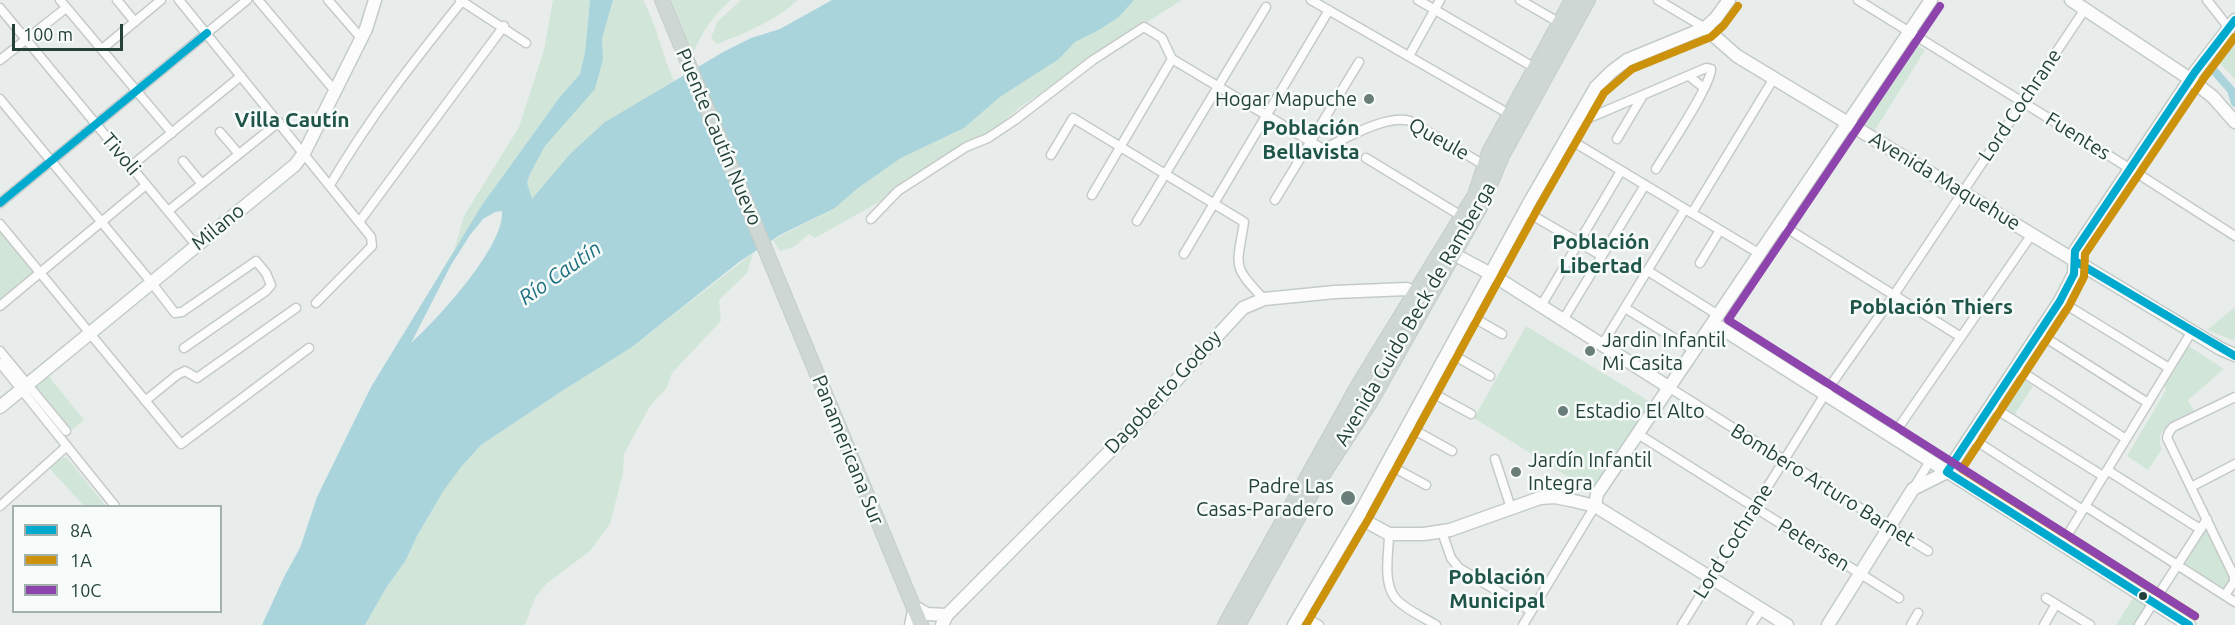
<!DOCTYPE html>
<meta charset="utf-8">
<style>
body{margin:0}
#map{position:relative;width:2235px;height:625px;overflow:hidden;background:#e8edeb;font-family:Ubuntu,sans-serif}
canvas{display:block}
.legend{position:absolute;left:12px;top:505px;width:210px;height:108px;box-sizing:border-box;background:#f7fbf9;border:2px solid #a3b1ad;margin:0;padding:8px 10px;list-style:none;font-size:18px;color:#24423a}
.legend li{display:flex;align-items:center;gap:12px;height:30px}
.legend b{width:30px;border:2px solid #a3b1ad}
.scale{position:absolute;left:12px;top:24px;width:111px;height:27px;box-sizing:border-box;border:3px solid #24423a;border-top:0;padding-left:8px;font-size:18px;line-height:21px;white-space:nowrap;color:#24423a;-webkit-text-stroke:4px #f7fbf9;paint-order:stroke}
</style>
<div id="map">
<canvas width="2235" height="625"></canvas>
<ul class="legend">
<li><b style="height:8px;background:#00a9ce"></b>8A</li>
<li><b style="height:8px;background:#cd920c"></b>1A</li>
<li><b style="height:8px;background:#8e44ad"></b>10C</li>
</ul>
<div class="scale">100 m</div>
</div>
<script>
const c = document.querySelector('canvas').getContext('2d');
c.lineJoin = 'round';
function paint(path, color) { c.fillStyle = color; c.fill(path, 'evenodd'); }
function trace(path, color, width, dash) { c.strokeStyle = color; c.lineWidth = width; c.lineCap = dash ? 'butt' : 'round'; c.setLineDash(dash || []); c.stroke(path); }
function drawText(font, color, halo, rows, align = 'center') {
  c.font = font + ' Ubuntu,sans-serif'; c.lineWidth = 5; c.setLineDash([]); c.textBaseline = 'middle'; c.strokeStyle = halo; c.fillStyle = color; for (const [text, x, y, turn = 0] of rows) {
    c.save(); c.translate(x, y); c.rotate((+turn || 0) * Math.PI / 180); c.textAlign = isNaN(turn) ? turn : align; if (halo) c.strokeText(text, 0, 0); c.fillText(text, 0, 0); c.restore();
  }
}
paint(new Path2D(`
 M 553,0 L 590,0 L 585,52 L 580,74 L 559,98 L 499,181 L 454,250 L 464,216 L 519,127 L 544,50 Z
 M 613,0 L 643,0 C 657,25 662,55 674,81 L 629,109 L 570,154 L 532,200 L 527,183 L 530,174 L 545,146 L 561,127 L 603,59 L 602,39 Z
 M 671,0 L 731,0 C 713,15 702,32 693,54 Z
 M 741,0 L 798,0 C 775,21 746,33 717,44 L 711,38 L 717,22 Z
 M 1134,0 L 1182,0 L 1109,46 L 1019,108 L 986,136 L 956,148 L 895,188 L 883,200 L 815,238 L 809,234 L 794,247 L 780,251 L 773,240 L 835,208 L 858,188 L 901,158 L 964,128 L 1000,97 L 1059,59 L 1075,42 L 1099,30 L 1119,17 Z
 M 2235,30 L 2235,79 L 2213,56 Z
 M 1910,41 L 1925,50 L 1873,133 L 1858,122 Z
 M 0,231 L 33,272 L 0,299 Z
 M 753,253 L 747,273 L 719,300 L 721,321 L 672,373 L 666,389 L 650,406 L 624,454 L 623,473 L 610,524 L 590,551 L 546,584 L 535,598 L 525,625 L 365,625 L 386,588 L 406,560 L 417,536 L 444,490 L 462,466 L 481,445 L 559,393 L 632,347 Z
 M 2235,307 L 2235,341 L 2207,330 Z
 M 1526,326 L 1652,403 L 1594,493 L 1474,418 Z
 M 2187,345 L 2224,369 L 2188,400 L 2195,413 L 2165,428 C 2159,435 2158,441 2162,449 L 2148,470 L 2127,456 L 2166,390 L 2164,382 Z
 M 46,373 L 84,420 L 72,430 L 35,385 Z
 M 2017,376 L 2033,386 L 2013,417 L 1997,407 Z
 M 63,457 L 67,458 L 106,506 L 84,506 L 49,468 Z
 M 2207,528 L 2232,579 L 2224,592 L 2183,565 Z
 M 2135,595 L 2150,605 L 2138,625 L 2116,625 Z`), '#d1e6d8');
paint(new Path2D(`
 M 590,0 L 613,0 L 602,39 L 603,59 L 595,89 L 545,146 L 530,174 L 527,183 L 532,199 L 570,154 L 605,122 L 725,51 L 751,38 L 780,29 L 832,0 L 1134,0 L 1119,17 L 1099,30 L 1075,42 L 1059,59 L 1000,97 L 964,128 L 901,158 L 858,188 L 835,208 L 780,235 L 739,262 L 632,347 L 559,393 L 481,445 L 462,466 L 444,490 L 417,536 L 406,560 L 386,588 L 365,625 L 262,625 L 285,575 L 300,548 L 317,497 L 371,387 L 482,205 L 559,98 L 580,74 L 585,52 ZM 502,211 C 505,246 437,320 411,343 L 451,265 L 470,235 L 483,219 L 495,212 Z`), '#a9d4db');
trace(new Path2D(`
 M 2209,65 L 2231,90 L 2235,103`), '#a9d4db', 8);
const street = new Path2D(`
 M 60,0 L 172,133
 M 117,0 L 135,22
 M 179,0 L 371,237 L 372,246 L 316,303
 M 258,0 L 335,91
 M 328,0 L 361,38
 M 460,0 L 526,43
 M 1311,0 L 1509,114
 M 1418,0 L 1535,68
 M 1520,0 L 1560,23
 M 1658,0 L 1705,28
 M 1858,0 L 2129,168 L 2235,236
 M 2207,0 L 2229,28
 M 0,8 L 196,245
 M 102,49 L 161,0
 M 1409,56 L 1440,0
 M 1172,59 L 1323,149 C 1345,139 1386,114 1410,121 L 1484,165
 M 0,60 L 66,8
 M 1689,76 L 1704,88
 M 0,99 L 151,282 L 175,313 L 182,312 L 256,261 L 266,273 L 271,285 L 266,291 L 184,348
 M 1575,124 L 1706,68 L 1711,69 C 1712,84 1666,152 1656,169
 M 220,132 L 239,154
 M 1567,138 L 1760,254
 M 1617,139 L 1642,97
 M 1051,155 L 1073,118 L 1244,222 C 1237,267 1231,265 1264,299
 M 1366,158 L 1463,217
 M 183,161 L 202,184
 M 131,166 L 241,76
 M 330,185 C 370,117 413,62 462,1
 M 1092,195 L 1172,59
 M 1275,200 L 1359,62
 M 0,203 L 247,0
 M 168,211 L 279,122
 M 1525,211 L 1602,256
 M 1692,213 L 1774,78
 M 871,219 L 898,191 L 966,147 L 988,138 L 1015,120 L 1093,60 L 1144,27 L 1162,38 L 1172,59
 M 1137,221 L 1266,7
 M 359,222 L 504,26
 M 0,224 L 181,444 L 309,348
 M 1780,224 L 1961,337
 M 1184,254 L 1329,10
 M 1700,263 L 1720,230
 M 1648,271 L 1718,315
 M 2060,301 L 2169,368
 M 0,306 L 146,185
 M 1541,306 L 1621,171
 M 1625,308 L 1695,351
 M 1469,315 L 1502,334
 M 1563,320 L 1645,185
 M 2038,333 L 2148,403
 M 1602,345 L 1685,209
 M 0,351 L 66,431
 M 1448,352 L 1490,376
 M 0,363 L 115,506
 M 2016,368 L 2126,439
 M 1670,388 L 1928,551
 M 1427,390 L 1471,414
 M 145,401 L 177,375 L 185,371 L 197,378 L 296,308
 M 1991,406 L 2103,476
 M 1407,426 L 1452,451
 M 1638,434 L 1899,598
 M 1892,437 L 2032,234
 M 1970,437 L 2083,510
 M 1495,459 L 1511,508
 M 1387,464 L 1426,485
 M 2107,470 L 2200,529
 M 2191,487 L 2235,464
 M 1913,489 L 1930,461
 M 0,506 L 67,446
 M 2085,506 L 2235,602
 M 1442,532 L 1451,558 L 1459,568 L 1531,611
 M 1389,534 C 1389,553 1382,583 1396,599 C 1406,610 1423,617 1436,625
 M 2062,544 L 2192,331
 M 2225,595 L 2234,582 L 2234,576 L 2167,438 L 2169,432 L 2173,427 L 2235,397
 M 2046,598 L 2090,625
 M 1300,614 L 1319,625
 M 909,625 L 913,606
 M 1523,625 L 1595,506
 M 1682,625 L 1830,386 L 1894,295 L 2085,9
 M 1751,625 L 1761,610
 M 1911,625 L 1918,613
 M 2044,625 L 2056,604
 M 2139,625 L 2207,519`);
const secondary = new Path2D(`
 M 2071,0 L 2190,79 L 2213,97 L 2235,122
 M 1705,28 L 1737,56 L 2221,349 L 2235,355
 M 1446,250 L 1491,274 L 1670,388
 M 1713,323 L 2189,625
 M 0,407 L 295,165 L 304,153 L 366,29 L 375,0
 M 1595,506 L 1597,494 L 1931,0
 M 1358,517 L 1389,534 L 1424,534 L 1450,530 L 1540,498 L 1555,497 L 1570,500 L 1595,506 L 1787,625
 M 913,606 L 927,614 L 947,615
 M 942,625 L 947,615 L 1124,437 L 1243,308 L 1264,299 L 1335,292 L 1407,289 L 1422,297 L 1431,293
 M 1294,625 L 1360,513 L 1528,205 L 1596,87 L 1611,72 L 1627,60 L 1705,28 L 1716,18 L 1729,0
 M 1828,625 L 1913,489 L 1947,472 L 2060,301 L 2074,274 L 2075,251 L 2195,72 L 2235,20`);
const primary = new Path2D(`
 M 662,0 L 921,625
 M 1225,625 L 1359,384 L 1475,195 L 1489,152 L 1572,0
 M 1238,625 L 1318,482 L 1371,401 L 1482,204 L 1502,156 L 1588,0`);
trace(street, '#c5cac8', 11);
trace(secondary, '#c3cbc8', 15);
trace(primary, '#c3ccc9', 16);
trace(street, '#fcfcfc', 8);
trace(secondary, '#fcfcfc', 12);
trace(primary, '#cfd7d5', 14);
trace(new Path2D(`
 M 0,203 L 207,33
 M 2075,261 L 2235,356
 M 2189,625 L 1947,472 L 2060,301 L 2074,274 L 2075,251 L 2195,72 L 2235,20`), '#00a9ce', 8);
trace(new Path2D(`
 M 2195,616 L 1962,469 L 2069,306 L 2084,277 L 2085,254 L 2204,78 L 2235,37
 M 1306,625 L 1369,518 L 1537,210 L 1604,93 L 1632,69 L 1711,37 L 1724,25 L 1738,6`), '#cd920c', 8);
trace(new Path2D(`
 M 1940,6 L 1728,320 L 2195,616`), '#8e44ad', 8);
for (const [x, y, r, color] of [
 [1369,99,6,"#697e78"],
 [1590,351,6,"#697e78"],
 [1563,411,6,"#697e78"],
 [1516,472,6,"#697e78"],
 [1348,498,8,"#697e78"],
 [2143,596,5,"#24423a"]
]) { const dot = new Path2D(); dot.arc(x, y, r, 0, 2 * Math.PI); c.fillStyle = color; c.fill(dot); trace(dot, '#f7fbf9', 2); }
drawText('20px', '#24423a', '#f7fbf9', [
 ["Hogar Mapuche",1357,99,"right"],
 ["Jardin Infantil",1602,340],
 ["Mi Casita",1602,363],
 ["Estadio El Alto",1575,411],
 ["Jardín Infantil",1528,460],
 ["Integra",1528,483],
 ["Padre Las",1334,486,"right"],
 ["Casas-Paradero",1334,509,"right"]
], 'left');
drawText('20px', '#24423a', '#f7fbf9', [
 ["Lord Cochrane",2020,105,-56],
 ["Fuentes",2078,136,32],
 ["Puente Cautín Nuevo",719,137,67],
 ["Queule",1439,139,29],
 ["Tivoli",121,154,50],
 ["Avenida Maquehue",1945,181,31],
 ["Milano",218,227,-39],
 ["Avenida Guido Beck de Ramberga",1415,314,-60],
 ["Dagoberto Godoy",1163,392,-47],
 ["Panamericana Sur",848,450,68],
 ["Bombero Arturo Barnet",1823,485,32],
 ["Lord Cochrane",1733,541,-58],
 ["Petersen",1814,545,32]
]);
drawText('bold 21px', '#1f5548', '#f7fbf9', [
 ["Villa Cautín",292,120],
 ["Población",1311,128],
 ["Bellavista",1311,152],
 ["Población",1601,242],
 ["Libertad",1601,266],
 ["Población Thiers",1931,307],
 ["Población",1497,577],
 ["Municipal",1497,601]
]);
drawText('italic 21px', '#1c6f80', '#f7fbf9', [
 ["Río Cautín",560,273,-35]
]);
</script>
